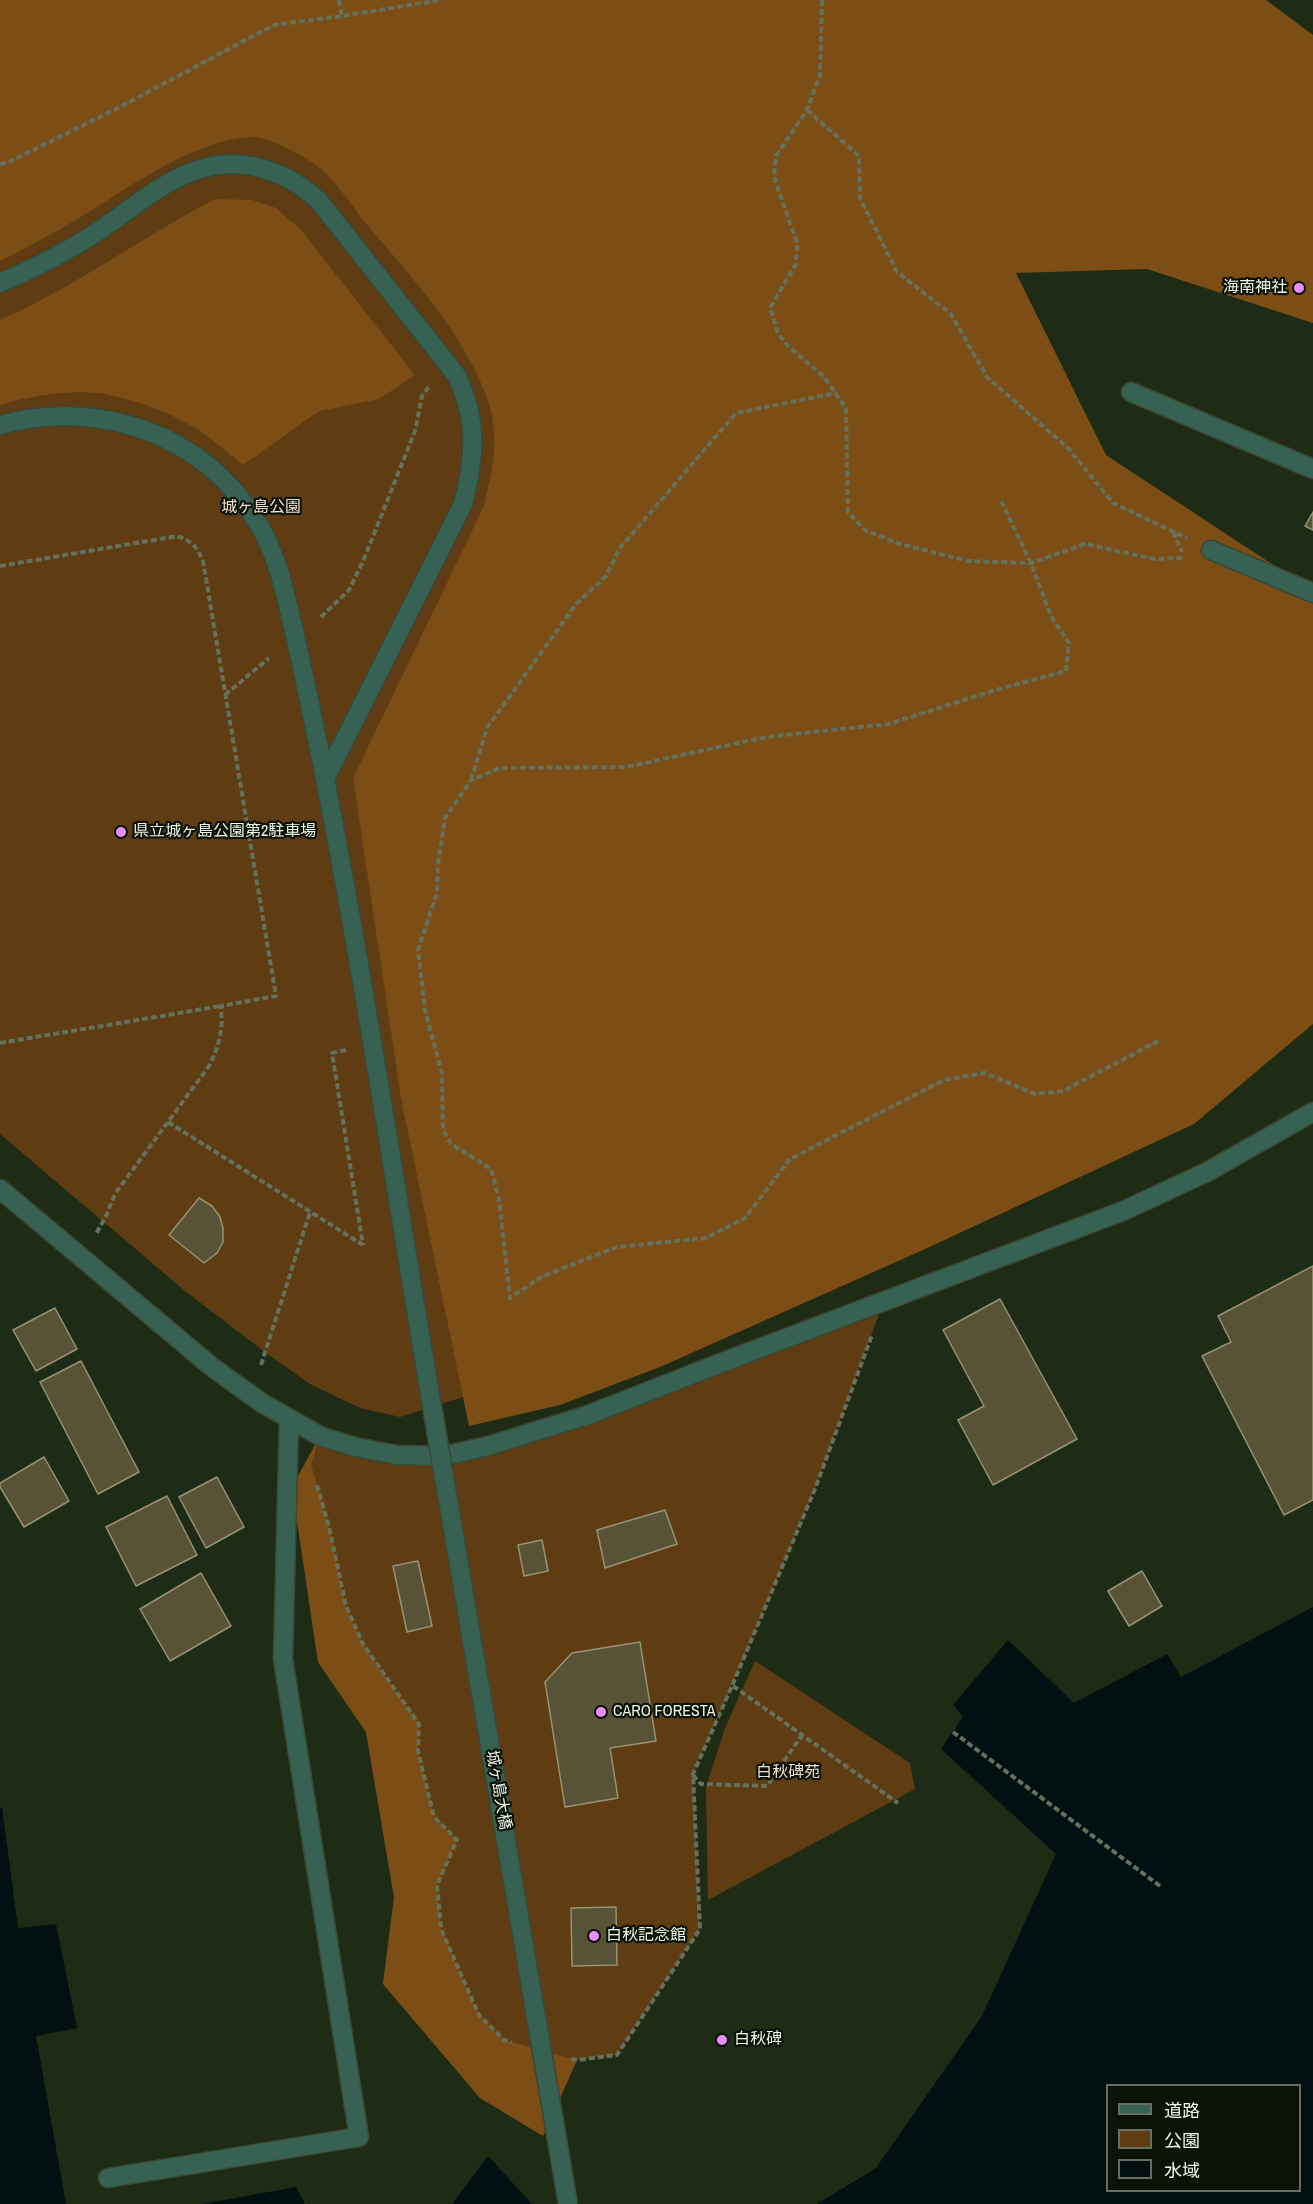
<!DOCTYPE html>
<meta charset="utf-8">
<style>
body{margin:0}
#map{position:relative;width:1313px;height:2204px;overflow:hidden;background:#1e2c15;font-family:"Archivo Narrow","Noto Sans JP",sans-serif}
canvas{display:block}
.legend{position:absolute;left:1106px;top:2084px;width:195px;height:108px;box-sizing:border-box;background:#0c1208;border:2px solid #666e62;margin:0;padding:8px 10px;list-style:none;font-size:18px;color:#edf7e8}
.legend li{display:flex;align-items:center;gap:12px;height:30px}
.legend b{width:30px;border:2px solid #666e62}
</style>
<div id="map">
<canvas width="1313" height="2204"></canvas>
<ul class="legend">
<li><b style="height:8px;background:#376152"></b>道路</li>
<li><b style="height:16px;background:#603c12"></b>公園</li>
<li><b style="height:16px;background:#021012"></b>水域</li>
</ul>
</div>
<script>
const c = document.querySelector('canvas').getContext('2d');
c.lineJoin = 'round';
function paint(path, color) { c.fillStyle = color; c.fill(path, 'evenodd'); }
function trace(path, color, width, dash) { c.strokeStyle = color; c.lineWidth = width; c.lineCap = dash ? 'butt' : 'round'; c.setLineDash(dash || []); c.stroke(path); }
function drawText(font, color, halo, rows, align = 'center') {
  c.font = font + ' "Archivo Narrow","Noto Sans JP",sans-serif'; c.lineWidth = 4.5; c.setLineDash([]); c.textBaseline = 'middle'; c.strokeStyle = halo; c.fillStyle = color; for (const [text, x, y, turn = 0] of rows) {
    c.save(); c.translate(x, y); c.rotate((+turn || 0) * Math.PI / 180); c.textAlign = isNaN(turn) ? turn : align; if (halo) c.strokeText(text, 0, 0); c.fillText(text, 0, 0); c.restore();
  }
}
paint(new Path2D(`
 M 352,89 L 563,537 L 517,1380 L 400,1417 L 360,1408 L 310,1384 L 266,1353 L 185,1291 L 0,1134 L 0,183 Z
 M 883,1303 L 815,1489 L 732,1686 L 693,1774 L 700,1929 L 617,2055 L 577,2060 L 543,2136 L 480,2098 L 383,1984 L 394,1897 L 366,1732 L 318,1662 L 292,1487 L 320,1436 L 444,1456 Z
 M 755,1661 L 910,1763 L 915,1789 L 708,1900 L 706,1787 L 725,1728 Z`), '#603c12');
paint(new Path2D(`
 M 0,0 L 1266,0 L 1313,35 L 1313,323 L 1147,269 L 1016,273 L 1106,455 L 1313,591 L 1313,1024 L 1194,1124 L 923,1250 L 660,1367 L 560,1405 L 469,1426 L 401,1098 L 353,778 L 484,506 C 493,466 501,435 486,395 C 460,328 409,275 364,221 C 351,205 336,181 320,168 C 308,158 271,138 255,137 C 197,137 125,190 76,220 C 51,235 25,248 0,261 Z
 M 215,199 L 252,200 L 276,208 L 301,230 L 415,375 L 379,399 L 319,411 L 243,465 C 231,455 219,445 207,436 C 182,417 140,401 109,395 C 81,388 28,396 0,405 L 0,320 C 75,287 142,237 215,199 Z
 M 320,1436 L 311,1464 L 329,1527 L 346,1606 L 363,1644 L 419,1724 L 418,1751 L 434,1817 L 457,1840 L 437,1885 L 441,1929 L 479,2015 L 504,2040 L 577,2060 L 543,2136 L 480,2098 L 383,1984 L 394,1897 L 366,1732 L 318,1662 L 292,1487 Z`), '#7c4d14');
paint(new Path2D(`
 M 1313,1607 L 1313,2204 L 817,2204 L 876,2168 L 982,2016 L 1056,1854 L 941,1749 L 963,1717 L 953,1705 L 1008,1640 L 1074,1703 L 1167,1654 L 1181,1677 ZM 1108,2086 L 1300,2086 L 1300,2190 L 1108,2190 Z
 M 2,1807 L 18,1928 L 56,1924 L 77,2028 L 36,2036 L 66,2204 L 0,2204 L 0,1808 Z
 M 488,2156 L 532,2204 L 452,2204 Z
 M 296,2187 L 305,2204 L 202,2204 Z`), '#021012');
const building = new Path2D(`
 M 1313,512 L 1313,530 L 1305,526 Z
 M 199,1198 L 212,1206 L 220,1217 L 223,1228 L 223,1242 L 217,1253 L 204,1263 L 169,1235 Z
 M 1313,1266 L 1313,1500 L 1284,1515 L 1202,1356 L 1231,1342 L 1218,1316 Z
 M 1000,1299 L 1077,1439 L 993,1485 L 958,1420 L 984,1406 L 943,1330 Z
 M 55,1308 L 77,1349 L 36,1371 L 13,1330 Z
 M 81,1361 L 139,1472 L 98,1494 L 40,1382 Z
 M 44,1457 L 69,1501 L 24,1527 L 0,1487 L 0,1483 Z
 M 217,1477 L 244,1527 L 206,1548 L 179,1497 Z
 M 167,1496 L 197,1555 L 136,1586 L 106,1527 Z
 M 665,1510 L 677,1544 L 605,1568 L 597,1530 Z
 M 542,1540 L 548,1571 L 524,1576 L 518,1545 Z
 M 418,1561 L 432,1626 L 407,1632 L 393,1566 Z
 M 1142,1571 L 1162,1606 L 1129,1626 L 1108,1591 Z
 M 201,1573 L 231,1626 L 170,1661 L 140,1609 Z
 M 640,1642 L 656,1741 L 610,1748 L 618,1798 L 565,1807 L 545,1682 L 572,1653 Z
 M 616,1907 L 617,1965 L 572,1966 L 571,1908 Z`);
paint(building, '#585337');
trace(building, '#989374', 1.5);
const service = new Path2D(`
 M 108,2178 L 359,2137 L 283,1659 L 289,1419`);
const minor = new Path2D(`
 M 1131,392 L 1313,469
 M 1211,550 L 1313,593`);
const tertiary = new Path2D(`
 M 0,283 C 32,269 65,253 94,234 C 128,212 161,181 200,169 C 243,156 287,171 319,201 L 457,376 C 478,421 475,457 463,504 L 325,779
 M 0,425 C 100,398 205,434 259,525 C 278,557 286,596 294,631 C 304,675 313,719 322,763 C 362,967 393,1172 427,1377
 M 0,1189 L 212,1367 L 262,1403 L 320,1436 L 355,1447 L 397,1455 L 444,1456 L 488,1446 L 588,1415 L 731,1359 L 1123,1211 L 1207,1172 L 1313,1112`);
trace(service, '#3b4833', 21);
trace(minor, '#3b4833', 21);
trace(tertiary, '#3b4833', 21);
trace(new Path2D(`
 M 339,0 L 342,16
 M 822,0 L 820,75 L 807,110 L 776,156 L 774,177 L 797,243 L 796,264 L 770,308 L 778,333 L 788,346 L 824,377 L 846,408 L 848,512 L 865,530 L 897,543 L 968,561 L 1031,563 L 1085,544 L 1154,559 L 1185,558
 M 807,110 L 859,156 L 860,198 L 897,272 L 951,314 L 987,377 L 1068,448 L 1113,503 L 1187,538
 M 0,164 L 9,162 L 114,110 L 274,25 L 342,16 L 440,0
 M 1001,501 L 1031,563 L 1051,616 L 1069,643 L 1066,671 L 996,690 L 888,724 L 766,737 L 626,767 L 499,768 L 471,780 L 445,818 L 438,864 L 437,893 L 418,950 L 425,1010 L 442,1074 L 443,1130 L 451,1144 L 491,1169 L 499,1199 L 510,1298 L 543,1276 L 617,1247 L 706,1238 L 745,1218 L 790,1159 L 944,1080 L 985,1073 L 1035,1094 L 1063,1091 L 1160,1040
 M 1173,532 L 1182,552
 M 0,566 L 177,536 C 192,541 197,547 203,561 L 276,996 L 221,1006 C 223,1030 220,1044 209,1066 L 115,1194 L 107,1214 L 96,1234
 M 321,617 L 349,590 L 364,559 L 415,431 L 422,396 L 430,385
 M 225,695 L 269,658
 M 471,780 L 487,728 L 576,604 L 606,576 L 620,548 L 736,413 L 836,393
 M 0,1043 L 221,1006
 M 346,1050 L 332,1053 L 363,1245
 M 168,1122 L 363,1245
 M 261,1365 L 310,1212
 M 317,1485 L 329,1527 L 346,1606 L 363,1644 L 419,1724 L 418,1751 L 434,1817 L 457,1840 L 437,1885 L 441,1929 L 479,2015 L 504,2040 L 512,2042
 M 733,1686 L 898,1803
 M 953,1732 L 1160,1886
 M 693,1775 L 701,1784 L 767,1786 L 802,1735
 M 571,2059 L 577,2060 L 617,2055 L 700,1929 L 693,1774 L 732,1686 L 815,1489 L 872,1335`), '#64715d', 4, [6, 3]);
trace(service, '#376152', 18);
trace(minor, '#376152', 18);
trace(tertiary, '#376152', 18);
const tertiaryBridge = new Path2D(`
 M 427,1377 L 568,2204`);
trace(tertiaryBridge, '#3b4833', 21, []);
trace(tertiaryBridge, '#376152', 18);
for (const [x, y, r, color] of [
 [1299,288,6,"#eb8dfc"],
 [121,832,6,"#eb8dfc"],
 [601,1712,6,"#eb8dfc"],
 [594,1936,6,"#eb8dfc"],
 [722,2040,6,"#eb8dfc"]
]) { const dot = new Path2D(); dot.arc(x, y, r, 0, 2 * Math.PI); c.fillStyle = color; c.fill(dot); trace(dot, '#0c1208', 2); }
drawText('16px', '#edf7e8', '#0c1208', [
 ["海南神社",1287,288,"right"],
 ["県立城ヶ島公園第2駐車場",133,832],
 ["CARO FORESTA",613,1712],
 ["白秋記念館",606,1936],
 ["白秋碑",734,2040]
], 'left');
drawText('16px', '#f1e0cf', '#0c1208', [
 ["城ヶ島公園",261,508],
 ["白秋碑苑",788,1773]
]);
drawText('16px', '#edf7e8', '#0c1208', [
 ["城ヶ島大橋",498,1790,80]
]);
</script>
